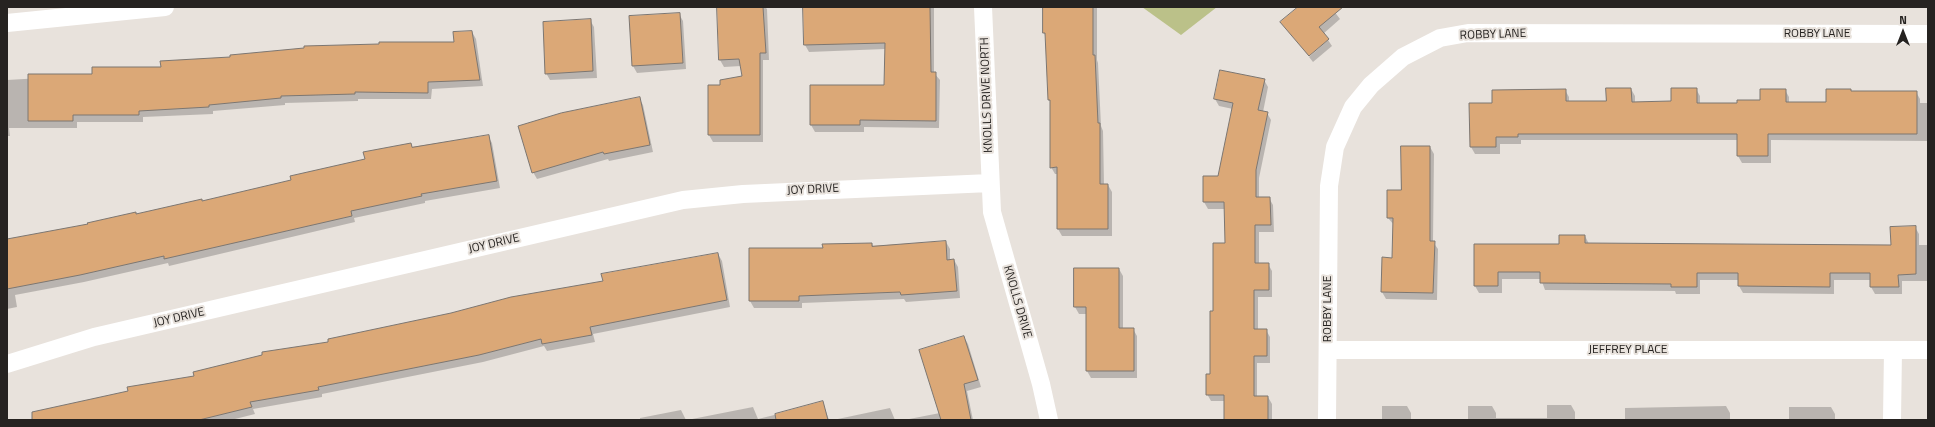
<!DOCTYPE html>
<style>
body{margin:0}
#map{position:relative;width:1935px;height:427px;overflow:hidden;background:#e8e2dc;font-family:"Titillium Web",sans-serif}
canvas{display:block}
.frame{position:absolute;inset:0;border:8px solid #262321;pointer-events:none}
.north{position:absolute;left:1883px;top:12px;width:40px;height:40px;-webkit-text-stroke:3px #e8e2dc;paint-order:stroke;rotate:0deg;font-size:11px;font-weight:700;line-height:16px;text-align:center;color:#262321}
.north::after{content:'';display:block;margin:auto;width:14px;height:18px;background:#262321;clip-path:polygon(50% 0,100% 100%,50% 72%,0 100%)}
</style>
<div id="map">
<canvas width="1935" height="427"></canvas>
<div class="frame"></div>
<div class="north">N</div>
</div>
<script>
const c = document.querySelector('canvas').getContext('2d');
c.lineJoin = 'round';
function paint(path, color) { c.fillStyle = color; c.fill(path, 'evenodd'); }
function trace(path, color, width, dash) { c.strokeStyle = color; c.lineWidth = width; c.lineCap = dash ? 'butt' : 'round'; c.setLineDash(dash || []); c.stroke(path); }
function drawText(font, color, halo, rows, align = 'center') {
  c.font = font + ' "Titillium Web",sans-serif'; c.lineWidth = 4; c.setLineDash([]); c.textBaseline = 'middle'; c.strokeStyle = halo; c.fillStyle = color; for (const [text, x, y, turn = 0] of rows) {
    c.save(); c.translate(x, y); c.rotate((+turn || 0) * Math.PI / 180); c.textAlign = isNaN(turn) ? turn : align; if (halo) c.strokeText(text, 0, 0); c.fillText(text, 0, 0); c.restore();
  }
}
paint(new Path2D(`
 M 1142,7 L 1217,7 L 1181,35 Z`), '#bbc189');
paint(new Path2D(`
 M 718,7 L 765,7 L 767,9 L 769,60 L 763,60 L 763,142 L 713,142 L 709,135 L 722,86 L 743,77 L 741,66 L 724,67 L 720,60 Z
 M 804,7 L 934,7 L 934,73 L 940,80 L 939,128 L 864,127 L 864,132 L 815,132 L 811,125 L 811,86 L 885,86 L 885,49 L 809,52 L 805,45 Z
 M 1044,7 L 1097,7 L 1097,60 L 1098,63 L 1101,126 L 1103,131 L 1104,185 L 1108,185 L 1112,192 L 1112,236 L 1062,236 L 1058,229 L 1058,174 L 1055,174 L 1051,167 L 1051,103 L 1049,100 L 1046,37 L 1044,33 Z
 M 1300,7 L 1331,7 L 1340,19 L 1323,34 L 1327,39 L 1308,55 L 1282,22 Z
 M 679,14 L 683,21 L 686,69 L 637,73 L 633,66 Z
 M 590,20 L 594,27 L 597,78 L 550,80 L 546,73 Z
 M 472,32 L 476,39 L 483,86 L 432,89 L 431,99 L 358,99 L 358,101 L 285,103 L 285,105 L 213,111 L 213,114 L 143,117 L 143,122 L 77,122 L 77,128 L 9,128 L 10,136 L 7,136 L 7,80 L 93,75 L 455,43 Z
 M 1328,40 L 1332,46 L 1313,62 L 1309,57 Z
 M 1264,80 L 1268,87 L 1263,112 L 1267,113 L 1271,120 L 1259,178 L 1259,198 L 1269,198 L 1273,205 L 1274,232 L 1259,232 L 1259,264 L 1268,264 L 1272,271 L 1272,297 L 1258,297 L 1258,330 L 1266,330 L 1270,337 L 1270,363 L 1257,363 L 1257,397 L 1268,397 L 1272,404 L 1272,420 L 1225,420 L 1225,401 L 1211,401 L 1207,394 L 1211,375 L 1214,312 L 1226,244 L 1225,209 L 1208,209 L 1204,202 L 1218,177 L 1233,109 L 1219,106 L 1215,99 Z
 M 1631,89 L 1635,96 L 1635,103 L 1672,102 L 1696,89 L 1700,96 L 1700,104 L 1738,104 L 1761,101 L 1785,90 L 1789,97 L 1789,103 L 1827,103 L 1851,90 L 1852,92 L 1916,92 L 1920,99 L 1920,103 L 1928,103 L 1928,141 L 1771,140 L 1771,163 L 1742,163 L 1738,156 L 1738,140 L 1521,140 L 1521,144 L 1500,144 L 1500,154 L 1475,154 L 1471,147 L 1493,104 L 1565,90 L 1569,97 L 1569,102 L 1607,102 Z
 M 639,98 L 643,105 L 653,152 L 609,161 L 608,159 L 537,179 L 533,172 Z
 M 488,136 L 492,143 L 500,188 L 425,201 L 425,203 L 354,218 L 355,222 L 169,266 L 168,263 L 84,282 L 15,295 L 17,307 L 7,309 L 7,252 L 136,215 L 201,200 L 203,202 L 292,181 L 366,160 L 410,144 L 413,148 Z
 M 1430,147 L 1434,154 L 1433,242 L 1438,249 L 1437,300 L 1386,299 L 1382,292 L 1393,259 L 1394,225 L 1388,218 L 1402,191 Z
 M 1915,227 L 1919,234 L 1919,245 L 1928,245 L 1928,281 L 1902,281 L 1902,294 L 1875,294 L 1871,287 L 1871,280 L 1834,280 L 1834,294 L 1743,293 L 1739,286 L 1739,280 L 1700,280 L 1700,294 L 1676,294 L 1675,291 L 1545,290 L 1541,279 L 1502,279 L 1502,293 L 1479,293 L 1475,286 L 1475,245 L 1560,245 L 1585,236 L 1589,244 L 1892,246 Z
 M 946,242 L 950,249 L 950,260 L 954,260 L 958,267 L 960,298 L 906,302 L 904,299 L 802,303 L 802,308 L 754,308 L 750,301 L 824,249 L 872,244 L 874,247 Z
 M 718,254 L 722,261 L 730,307 L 593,334 L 595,342 L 547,351 L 544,346 L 483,362 L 322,394 L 322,397 L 253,409 L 255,414 L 231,420 L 26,420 L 60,414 L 330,343 L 604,282 Z
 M 1119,269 L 1123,276 L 1123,329 L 1133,329 L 1137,336 L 1137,378 L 1091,378 L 1087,371 L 1087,314 L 1079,314 L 1075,307 Z
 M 964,337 L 968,344 L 981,387 L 967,391 L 973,420 L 904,420 L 940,413 Z
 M 823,403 L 829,420 L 687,420 L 753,407 L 758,419 Z
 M 1547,405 L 1571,405 L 1575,412 L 1575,419 L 1625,419 L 1625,408 L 1726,406 L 1730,413 L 1730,420 L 1468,420 L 1468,406 L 1492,406 L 1496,413 L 1496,418 L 1547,418 Z
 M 1382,406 L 1407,406 L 1411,413 L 1411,420 L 1432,420 L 1382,420 Z
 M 1789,407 L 1831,407 L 1835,414 L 1835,420 L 1789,420 Z
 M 890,408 L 895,420 L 833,420 Z
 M 681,410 L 686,420 L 640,420 L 640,418 Z`), '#0003');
const building = new Path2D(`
 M 717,7 L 763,7 L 766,53 L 760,53 L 760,135 L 708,135 L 708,85 L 720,85 L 720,80 L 742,76 L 739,59 L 719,60 Z
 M 803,7 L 930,7 L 931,72 L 936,72 L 936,121 L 860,120 L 860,125 L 810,125 L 810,85 L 884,85 L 885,43 L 804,45 Z
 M 1043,7 L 1093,7 L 1093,55 L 1095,55 L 1098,123 L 1100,123 L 1100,184 L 1108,184 L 1108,229 L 1057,229 L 1057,167 L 1050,168 L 1050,100 L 1048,100 L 1045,33 L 1043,33 Z
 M 1298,7 L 1343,7 L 1319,27 L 1329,39 L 1309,56 L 1280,22 Z
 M 680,13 L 683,63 L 632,66 L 629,16 Z
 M 591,19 L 593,71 L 545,74 L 543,22 Z
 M 472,31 L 480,80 L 428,82 L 428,93 L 355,92 L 355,94 L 281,96 L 281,98 L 209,105 L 209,107 L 139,111 L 139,115 L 73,115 L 73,121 L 28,121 L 28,74 L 92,74 L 92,67 L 161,67 L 160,61 L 230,57 L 230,55 L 304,48 L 304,46 L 379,44 L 379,42 L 454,42 L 453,32 Z
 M 1220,70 L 1265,79 L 1258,110 L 1268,112 L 1256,170 L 1256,197 L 1270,197 L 1271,225 L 1255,225 L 1255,263 L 1269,263 L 1269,290 L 1254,290 L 1254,329 L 1267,329 L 1267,356 L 1254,356 L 1254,396 L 1268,396 L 1268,420 L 1224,420 L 1224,395 L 1206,395 L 1206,374 L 1210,374 L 1210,311 L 1213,311 L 1213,243 L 1225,243 L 1224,202 L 1203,202 L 1203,176 L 1218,176 L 1233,103 L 1214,99 Z
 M 1606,88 L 1631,88 L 1632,102 L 1671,101 L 1671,88 L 1697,88 L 1697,103 L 1737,103 L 1737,100 L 1760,100 L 1760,89 L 1786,89 L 1786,102 L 1826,102 L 1826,89 L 1851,89 L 1851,91 L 1917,91 L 1917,134 L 1768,134 L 1768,156 L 1737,156 L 1737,134 L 1518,134 L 1518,137 L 1496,137 L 1496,147 L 1470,147 L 1469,103 L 1492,103 L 1492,90 L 1566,89 L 1566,101 L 1606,101 Z
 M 640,97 L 650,145 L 604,154 L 603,152 L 532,173 L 518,126 L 561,113 Z
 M 489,135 L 497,181 L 421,194 L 422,196 L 351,211 L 352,216 L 164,259 L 164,256 L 80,275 L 7,289 L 7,239 L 88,224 L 87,223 L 136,212 L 136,214 L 202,199 L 202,201 L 291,180 L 290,176 L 365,159 L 363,152 L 411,143 L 412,147 Z
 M 1401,146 L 1430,146 L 1430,241 L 1435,241 L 1433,293 L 1381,292 L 1382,257 L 1392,258 L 1393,218 L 1387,218 L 1387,190 L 1401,190 Z
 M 1916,226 L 1916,274 L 1898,275 L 1899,287 L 1870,287 L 1870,273 L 1830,273 L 1830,287 L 1738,286 L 1738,273 L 1697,273 L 1697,287 L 1671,287 L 1671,284 L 1540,283 L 1540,272 L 1498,272 L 1498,286 L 1474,286 L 1474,244 L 1559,244 L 1559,235 L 1585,235 L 1585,243 L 1891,245 L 1890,227 Z
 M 946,241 L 947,260 L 954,259 L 957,291 L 901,295 L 900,292 L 799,296 L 799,301 L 749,301 L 749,248 L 823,248 L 822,244 L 872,243 L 872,246 Z
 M 718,253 L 727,300 L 590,327 L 592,335 L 542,344 L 541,339 L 479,355 L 318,387 L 319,390 L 250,402 L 252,407 L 199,420 L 32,420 L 32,412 L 128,391 L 127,387 L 194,376 L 193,372 L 262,355 L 262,352 L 328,342 L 328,339 L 451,313 L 511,297 L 603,281 L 601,274 Z
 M 1074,268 L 1119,268 L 1119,328 L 1134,328 L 1134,371 L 1086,371 L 1086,307 L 1074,307 Z
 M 964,336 L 978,380 L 964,384 L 971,420 L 941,420 L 919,350 Z
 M 823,401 L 828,420 L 776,420 L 775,414 Z`);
paint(building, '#dba877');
trace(building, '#7c7671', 1);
trace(new Path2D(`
 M 983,7 L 992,212 L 1041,384 L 1049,420
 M 7,23 L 165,7
 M 1328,350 L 1928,350
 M 7,364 L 94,337 L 683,200 L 743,194 L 990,183
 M 1327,420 L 1329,186 L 1335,147 L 1353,107 L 1371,85 L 1403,57 L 1440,38 L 1468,33 L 1928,34
 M 1892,420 L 1893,350`), '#fff', 18);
drawText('12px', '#262321', '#e8e2dc', [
 ["ROBBY LANE",1817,34],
 ["ROBBY LANE",1493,35,-2],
 ["KNOLLS DRIVE NORTH",987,95,-92],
 ["JOY DRIVE",813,190,-3],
 ["JOY DRIVE",494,244,-13],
 ["KNOLLS DRIVE",1017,302,74],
 ["ROBBY LANE",1328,309,-90],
 ["JOY DRIVE",179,318,-13],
 ["JEFFREY PLACE",1628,350]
]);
</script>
